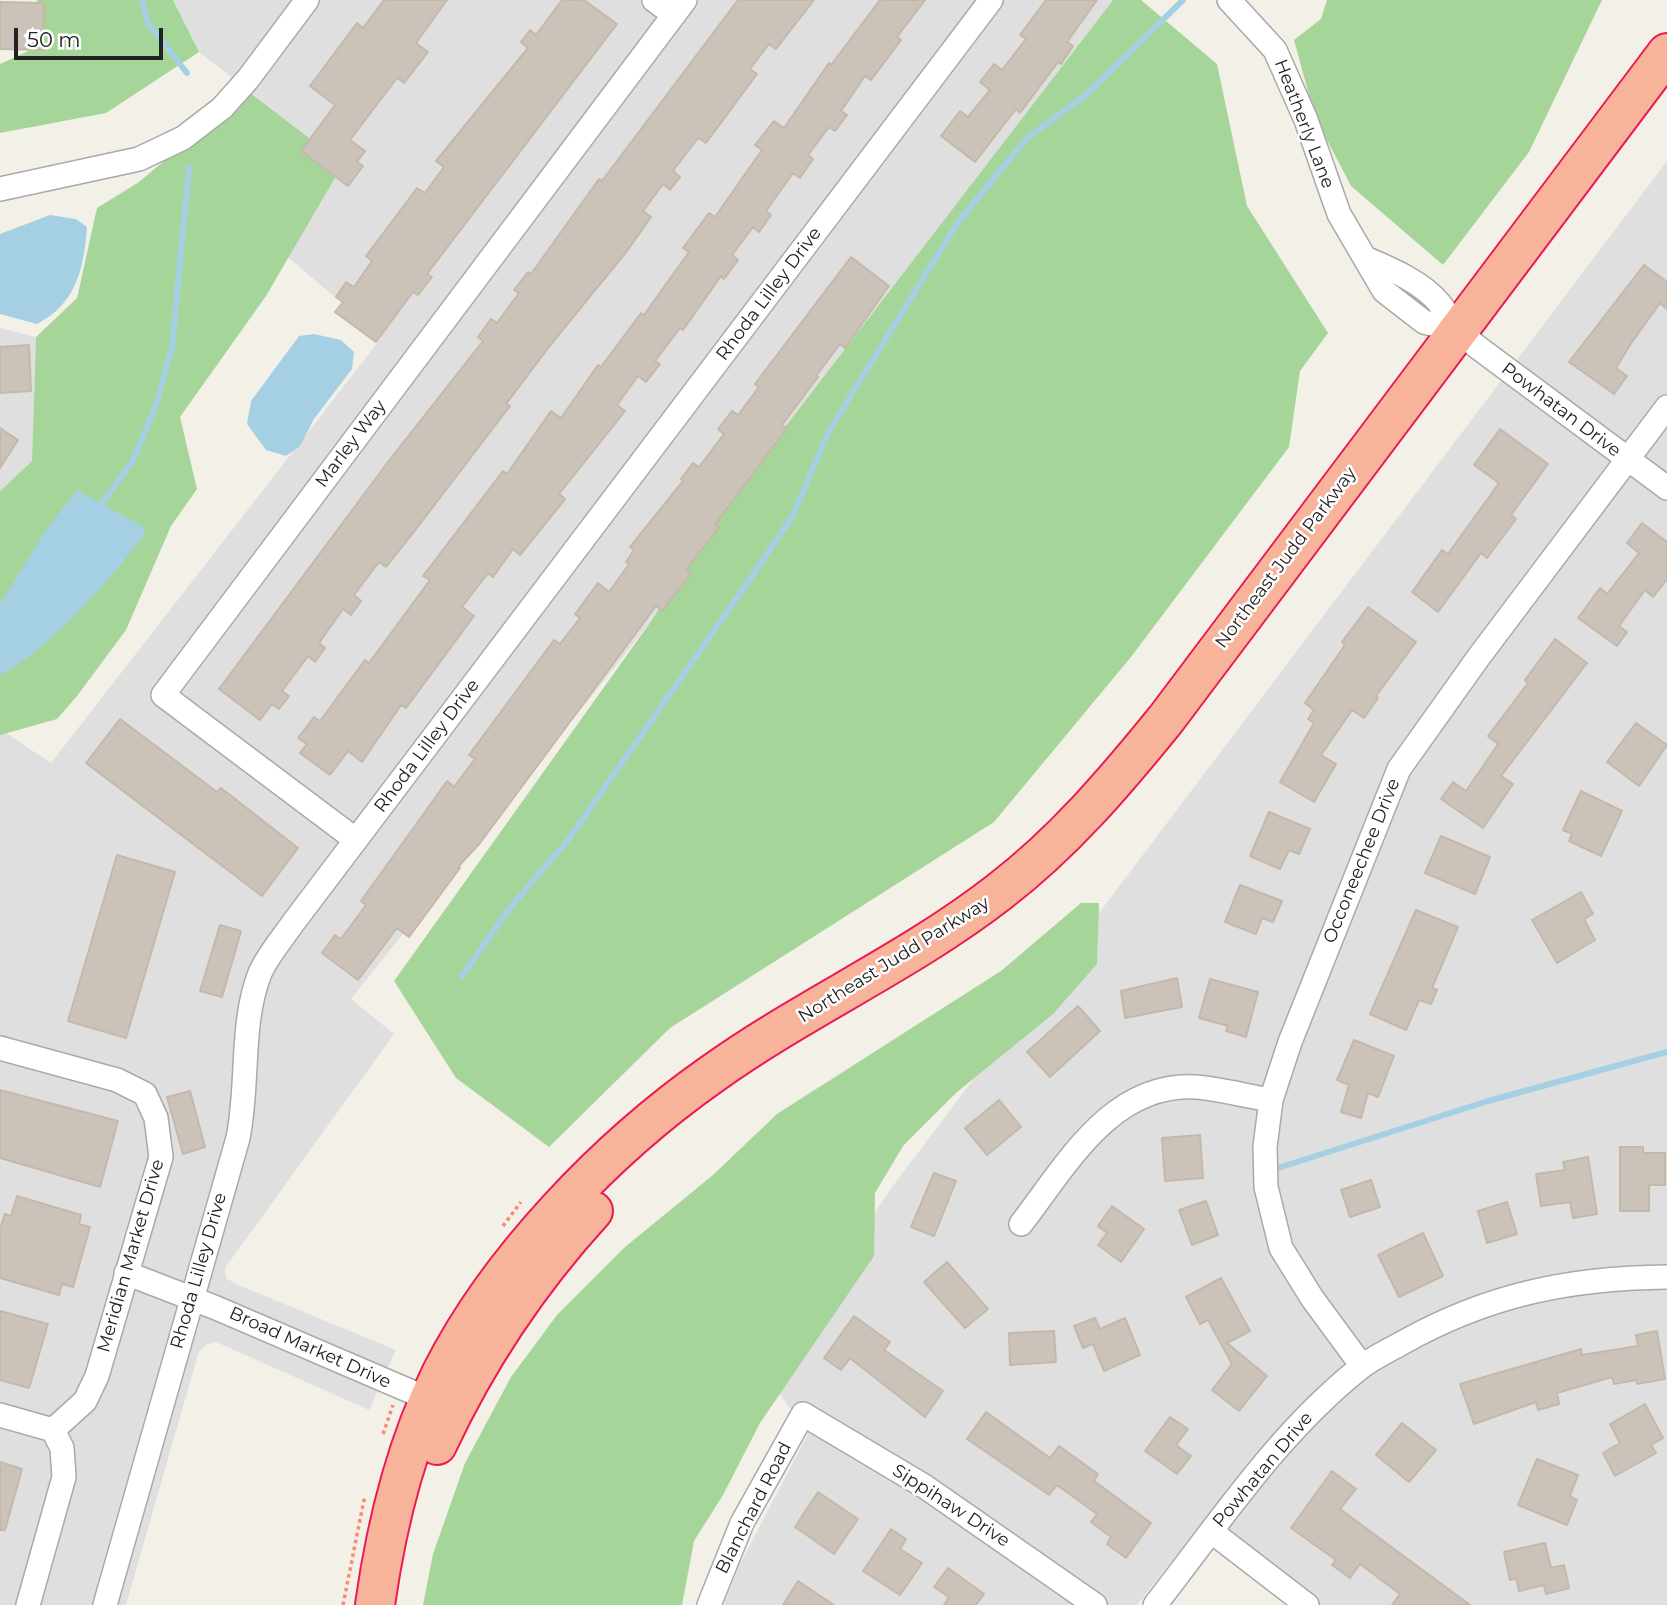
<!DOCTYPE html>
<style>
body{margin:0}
#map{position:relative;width:1667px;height:1605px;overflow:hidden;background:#f3f0e8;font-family:Montserrat,sans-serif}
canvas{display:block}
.scale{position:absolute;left:14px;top:28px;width:149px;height:32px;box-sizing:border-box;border:4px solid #222;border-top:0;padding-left:9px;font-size:21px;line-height:24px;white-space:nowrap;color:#222;-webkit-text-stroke:5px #fff;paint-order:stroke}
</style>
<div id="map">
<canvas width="1667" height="1605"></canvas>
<div class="scale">50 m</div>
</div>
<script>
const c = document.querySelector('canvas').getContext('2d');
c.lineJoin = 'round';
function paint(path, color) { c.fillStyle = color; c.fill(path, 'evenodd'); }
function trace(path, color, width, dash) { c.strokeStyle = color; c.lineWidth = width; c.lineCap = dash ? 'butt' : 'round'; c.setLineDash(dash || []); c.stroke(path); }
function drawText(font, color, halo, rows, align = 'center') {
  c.font = font + ' Montserrat,sans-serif'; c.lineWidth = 5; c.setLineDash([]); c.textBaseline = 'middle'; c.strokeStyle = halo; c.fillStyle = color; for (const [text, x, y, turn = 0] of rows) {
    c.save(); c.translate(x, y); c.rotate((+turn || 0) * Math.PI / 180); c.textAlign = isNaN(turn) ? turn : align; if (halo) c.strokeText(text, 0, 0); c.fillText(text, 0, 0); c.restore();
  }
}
paint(new Path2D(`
 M 173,0 L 1113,0 L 709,526 L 652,620 L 351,999 L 394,1034 L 225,1268 L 226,1278 L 236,1284 L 396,1350 L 369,1410 L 216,1342 L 207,1344 L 199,1351 L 126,1605 L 0,1605 L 0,729 L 51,763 L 382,337 L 284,254 L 343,164 L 199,52 Z
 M 1667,161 L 1667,1605 L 1321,1605 L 1207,1518 L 1137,1605 L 724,1605 L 740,1564 L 808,1434 L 766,1374 L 892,1187 Z
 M 0,328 L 36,337 L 32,461 L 0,491 Z`), '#e0dfdf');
paint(new Path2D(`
 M 37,0 L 173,0 L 199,52 L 106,113 L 0,133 L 0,64 L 35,48 Z
 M 1113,0 L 1141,0 L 1217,64 L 1247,206 L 1328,333 L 1300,371 L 1289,447 L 1131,657 L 994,822 L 670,1028 L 549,1147 L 456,1078 L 394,981 L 652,620 L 709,526 Z
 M 1327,0 L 1602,0 L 1529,152 L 1443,265 L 1351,186 L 1315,117 L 1294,40 L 1321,19 Z
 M 248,91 L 343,164 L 266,296 L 180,417 L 197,489 L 171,526 L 126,630 L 77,696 L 57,719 L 0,735 L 0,491 L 32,461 L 36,337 L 77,298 L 97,208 L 139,182 Z
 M 1081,903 L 1099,903 L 1097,964 L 1053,1014 L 957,1092 L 903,1146 L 875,1193 L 874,1256 L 760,1423 L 723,1495 L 694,1541 L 682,1605 L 423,1605 L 433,1554 L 465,1463 L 511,1377 L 557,1315 L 625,1247 L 713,1175 L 777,1114 L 1001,971 Z`), '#a6d599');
paint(new Path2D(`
 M 50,215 L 76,219 L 87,227 C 84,269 76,304 37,324 L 0,314 L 0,234 Z
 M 314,334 L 341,340 L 354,352 L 352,369 L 314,419 L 300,446 L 286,456 L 266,450 L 247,424 L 251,401 L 299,336 Z
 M 77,490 L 145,528 L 145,533 C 116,574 45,654 0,675 L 0,604 L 46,530 Z`), '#a5d0e3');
trace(new Path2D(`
 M 142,0 L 148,23 L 187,73
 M 98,509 L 132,462 L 155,408 L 172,348 L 189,168
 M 462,976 L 509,909 L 568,840 L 755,572 L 793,515 L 829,431 L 958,222 L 1027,138 L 1088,93 L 1183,0
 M 1278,1168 L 1488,1101 L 1667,1052`), '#a5d0e3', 6);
const building = new Path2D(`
 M 384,0 L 447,0 L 416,43 L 428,52 L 404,83 L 397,78 L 350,140 L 365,151 L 357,162 L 363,166 L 348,186 L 301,151 L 335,105 L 310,86 L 357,23 L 363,28 Z
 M 562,0 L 584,0 L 617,24 L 427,274 L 432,277 L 418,295 L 413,292 L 376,342 L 335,312 L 343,302 L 336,297 L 346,282 L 354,287 L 372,261 L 366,256 L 406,203 L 417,188 L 425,193 L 444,167 L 436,161 L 528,48 L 521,42 L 530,30 L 536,35 Z
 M 738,0 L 814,0 L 776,49 L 769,44 L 750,69 L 757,74 L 706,143 L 698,138 L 673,171 L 680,177 L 670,190 L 663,184 L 643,211 L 651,217 L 627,251 L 552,343 L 506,404 L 510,406 L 413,533 L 386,567 L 379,562 L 354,595 L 361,601 L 351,615 L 343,609 L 319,643 L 325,648 L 315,662 L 308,656 L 282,691 L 289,696 L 279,709 L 272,704 L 260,720 L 219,689 L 388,462 L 483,341 L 478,337 L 491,319 L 497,323 L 519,293 L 514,290 L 528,272 L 531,274 L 599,179 L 602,181 Z
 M 880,0 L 925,0 L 897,37 L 901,40 L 871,80 L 865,76 L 841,111 L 847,115 L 835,131 L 829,127 L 808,155 L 813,159 L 800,178 L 793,173 L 766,211 L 771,215 L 759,232 L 753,227 L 732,255 L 738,260 L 724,279 L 721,276 L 683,330 L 680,328 L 655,361 L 660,364 L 646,382 L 638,376 L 617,405 L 625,411 L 559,494 L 565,499 L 520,555 L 513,549 L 493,577 L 488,573 L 462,607 L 474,616 L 406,708 L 401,705 L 362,762 L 348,751 L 330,775 L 300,753 L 307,744 L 298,738 L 314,717 L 320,721 L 365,660 L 369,663 L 430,580 L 423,576 L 503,471 L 507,474 L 551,411 L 561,418 L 598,365 L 601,367 L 641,313 L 644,315 L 689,252 L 683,248 L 709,213 L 715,217 L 762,150 L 755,145 L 774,121 L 784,128 L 829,63 L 831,65 Z
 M 1046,0 L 1097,0 L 1067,42 L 1073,46 L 1061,64 L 1058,62 L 1020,113 L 1016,109 L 975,162 L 941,136 L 960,111 L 968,117 L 990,90 L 980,82 L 994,64 L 1002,70 L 1026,39 L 1020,35 Z
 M 0,2 L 44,3 L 43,50 L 0,49 Z
 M 851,257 L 889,286 L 845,348 L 840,344 L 816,376 L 818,377 L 782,425 L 787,428 L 715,524 L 719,527 L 686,570 L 691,573 L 662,611 L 656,606 L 480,843 L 458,867 L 460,868 L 409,937 L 397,928 L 358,980 L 322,953 L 335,935 L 341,939 L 366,905 L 361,901 L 430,805 L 447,781 L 454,787 L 475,759 L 469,755 L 554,640 L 560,644 L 580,618 L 575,614 L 598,583 L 609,592 L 629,564 L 626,562 L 634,550 L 630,547 L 683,481 L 681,479 L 693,463 L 699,467 L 724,434 L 718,429 L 732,411 L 738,415 L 759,387 L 755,384 Z
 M 1644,265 L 1667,282 L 1667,309 L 1660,303 L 1632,342 L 1616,368 L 1627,376 L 1614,394 L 1569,362 Z
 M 29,345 L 31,391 L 0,393 L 0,347 Z
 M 0,428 L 18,440 L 0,468 Z
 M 1500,429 L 1548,464 L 1511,515 L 1516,519 L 1487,558 L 1481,553 L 1438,612 L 1412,592 L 1442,550 L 1448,554 L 1499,483 L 1474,465 Z
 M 1642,523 L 1667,542 L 1667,579 L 1653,597 L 1645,590 L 1619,626 L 1627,632 L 1617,646 L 1578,618 L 1600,588 L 1607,594 L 1639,553 L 1627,543 Z
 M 1368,607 L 1416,642 L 1376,696 L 1378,698 L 1364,718 L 1352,710 L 1321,755 L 1336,764 L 1314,802 L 1280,782 L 1314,723 L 1308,719 L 1314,710 L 1305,703 L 1345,645 L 1342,642 Z
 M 1555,639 L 1587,663 L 1501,776 L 1513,784 L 1483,828 L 1441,799 L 1453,782 L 1466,791 L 1498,744 L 1488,736 L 1528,683 L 1525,680 Z
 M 120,719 L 217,792 L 221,788 L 298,848 L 262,896 L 86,763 Z
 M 1636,723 L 1667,745 L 1639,786 L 1607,762 Z
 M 1581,791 L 1622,811 L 1601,856 L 1569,841 L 1572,834 L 1563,830 Z
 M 1269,812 L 1310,829 L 1299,854 L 1289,850 L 1280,869 L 1250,856 Z
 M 1441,836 L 1490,857 L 1475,894 L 1425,873 Z
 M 117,855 L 175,872 L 126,1038 L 68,1021 Z
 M 1240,885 L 1282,901 L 1273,922 L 1262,918 L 1256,934 L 1225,922 Z
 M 1581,892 L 1593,914 L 1584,919 L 1595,940 L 1557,963 L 1532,920 Z
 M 1416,910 L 1458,927 L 1432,988 L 1437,990 L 1431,1004 L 1419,1000 L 1406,1030 L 1370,1014 Z
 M 220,925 L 241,931 L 222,997 L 200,991 Z
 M 1177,978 L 1182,1007 L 1125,1018 L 1121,991 Z
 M 1210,979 L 1258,992 L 1246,1037 L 1226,1031 L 1228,1026 L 1199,1018 Z
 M 1078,1006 L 1100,1031 L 1050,1077 L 1027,1052 Z
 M 1354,1040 L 1394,1056 L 1378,1097 L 1368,1093 L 1361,1118 L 1341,1112 L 1349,1085 L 1337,1080 Z
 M 0,1090 L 118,1121 L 100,1187 L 0,1158 Z
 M 190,1091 L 205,1147 L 183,1154 L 167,1097 Z
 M 999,1100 L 1021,1127 L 987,1155 L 965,1128 Z
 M 1200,1135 L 1203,1178 L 1165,1181 L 1162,1138 Z
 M 1620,1147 L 1643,1147 L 1643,1153 L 1665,1153 L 1665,1185 L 1649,1185 L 1649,1211 L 1620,1211 Z
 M 1588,1157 L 1597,1214 L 1573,1218 L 1570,1202 L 1541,1206 L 1536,1174 L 1565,1170 L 1563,1162 Z
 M 934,1173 L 956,1181 L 934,1236 L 911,1227 Z
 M 1371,1180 L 1380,1207 L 1350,1217 L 1341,1190 Z
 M 17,1196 L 81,1215 L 79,1224 L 90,1227 L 73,1287 L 62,1284 L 59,1295 L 0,1278 L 0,1229 L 5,1214 L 11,1216 Z
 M 1206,1201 L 1218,1235 L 1192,1245 L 1179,1210 Z
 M 1507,1202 L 1517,1234 L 1487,1243 L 1478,1211 Z
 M 1112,1206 L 1144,1229 L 1121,1262 L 1098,1245 L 1107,1233 L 1098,1226 Z
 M 1423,1233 L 1443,1276 L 1399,1297 L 1378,1255 Z
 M 947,1262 L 988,1309 L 965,1328 L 924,1282 Z
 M 1221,1278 L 1250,1331 L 1227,1343 L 1267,1376 L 1239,1411 L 1212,1390 L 1232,1364 L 1208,1320 L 1200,1324 L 1186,1297 Z
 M 0,1311 L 48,1324 L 29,1388 L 0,1380 Z
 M 854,1316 L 890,1342 L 884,1350 L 943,1391 L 925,1417 L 850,1358 L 841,1370 L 824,1358 Z
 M 1095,1318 L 1100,1329 L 1125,1318 L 1140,1355 L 1104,1371 L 1093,1344 L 1083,1348 L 1074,1326 Z
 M 1054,1331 L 1056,1362 L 1010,1365 L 1009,1333 Z
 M 1657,1331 L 1665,1379 L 1637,1384 L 1636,1380 L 1614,1384 L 1612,1377 L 1557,1393 L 1559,1404 L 1538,1410 L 1536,1402 L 1474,1424 L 1460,1384 L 1581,1349 L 1582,1355 L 1638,1346 L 1636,1335 Z
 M 1645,1404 L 1663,1438 L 1651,1445 L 1656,1453 L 1615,1476 L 1603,1453 L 1620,1443 L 1610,1424 Z
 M 986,1412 L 1050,1458 L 1059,1446 L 1098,1474 L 1094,1481 L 1151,1523 L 1126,1558 L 1107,1544 L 1111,1537 L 1091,1522 L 1097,1514 L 1057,1485 L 1049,1495 L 967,1439 Z
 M 1170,1417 L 1188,1429 L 1176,1445 L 1191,1456 L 1177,1474 L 1145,1451 Z
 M 1402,1423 L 1436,1450 L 1409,1482 L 1376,1455 Z
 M 1537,1459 L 1578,1475 L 1570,1496 L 1577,1500 L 1567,1525 L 1518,1505 Z
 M 0,1462 L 22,1469 L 5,1530 L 0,1530 Z
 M 1332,1471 L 1356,1489 L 1340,1509 L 1470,1605 L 1392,1605 L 1400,1594 L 1360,1564 L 1350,1578 L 1332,1565 L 1336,1560 L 1291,1528 Z
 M 818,1492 L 858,1519 L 834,1554 L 795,1527 Z
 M 891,1529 L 906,1539 L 900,1549 L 922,1563 L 900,1595 L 863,1571 Z
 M 1545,1543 L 1551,1568 L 1564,1565 L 1569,1588 L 1546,1594 L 1544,1585 L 1519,1591 L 1516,1578 L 1510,1580 L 1504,1552 Z
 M 948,1568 L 984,1594 L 976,1605 L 944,1605 L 949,1597 L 934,1587 Z
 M 798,1581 L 834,1605 L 783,1605 Z`);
paint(building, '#cbc3ba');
trace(building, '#c6b8a9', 2);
const minor = new Path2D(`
 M 654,0 L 674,15
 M 1229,0 L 1275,50 L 1306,120 L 1339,214 L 1384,291 L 1424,322 L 1457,330
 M 0,189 L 139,159 L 183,138 L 222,108 L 248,79 L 307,0
 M 1365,258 C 1391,269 1422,282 1440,304 C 1452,320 1461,333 1476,346 L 1667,488
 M 356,840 L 163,695 L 685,0
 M 0,1048 L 117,1080 L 145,1094 L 156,1118 L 161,1157 L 97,1376 L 85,1401 L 53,1430 L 0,1415
 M 1021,1224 C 1066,1166 1111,1082 1196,1087 C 1221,1089 1246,1096 1271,1100
 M 126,1273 L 214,1307 L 440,1404
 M 1362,1366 L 1312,1298 L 1281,1248 L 1266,1187 L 1265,1147 L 1271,1100 L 1290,1042 L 1399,769 L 1478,658 L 1667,407
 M 1212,1532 L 1307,1605
 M 28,1605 L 64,1477 L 62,1448 L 53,1430
 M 105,1605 L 238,1138 C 249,1085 240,1023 260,973 C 268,955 282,939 293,923 L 991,0
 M 709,1605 L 742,1523 L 803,1414 L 924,1486 L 1095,1605
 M 1155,1605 C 1219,1523 1278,1433 1360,1368 C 1372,1358 1388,1351 1402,1343 C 1487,1295 1569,1278 1667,1277`);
const trunk = new Path2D(`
 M 437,1445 C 476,1361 530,1280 593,1211
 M 375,1605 C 386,1527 406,1445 441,1374 C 498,1260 608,1147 712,1074 C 804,1008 909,962 999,892 C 1063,843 1115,782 1166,719 L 1667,53`);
trace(minor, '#a9a9a9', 26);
trace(trunk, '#eb1b51', 42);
trace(new Path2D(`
 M 503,1226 L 521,1202
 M 383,1434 L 393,1405
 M 343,1605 L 365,1495`), '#ff876d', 3.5, [3.5, 3.5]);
trace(minor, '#fff', 23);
trace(trunk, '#f7b49b', 38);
drawText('18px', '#222', '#fff', [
 ["Heatherly Lane",1304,124,69],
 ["Rhoda Lilley Drive",769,294,-53],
 ["Powhatan Drive",1561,410,37],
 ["Marley Way",351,444,-53],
 ["Northeast Judd Parkway",1286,558,-53],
 ["Rhoda Lilley Drive",427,746,-53],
 ["Occoneechee Drive",1362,861,-68],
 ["Northeast Judd Parkway",894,960,-32],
 ["Meridian Market Drive",131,1256,-74],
 ["Rhoda Lilley Drive",199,1271,-74],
 ["Broad Market Drive",310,1348,24],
 ["Powhatan Drive",1263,1470,-50],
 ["Sippihaw Drive",951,1506,33],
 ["Blanchard Road",754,1508,-63]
]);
</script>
